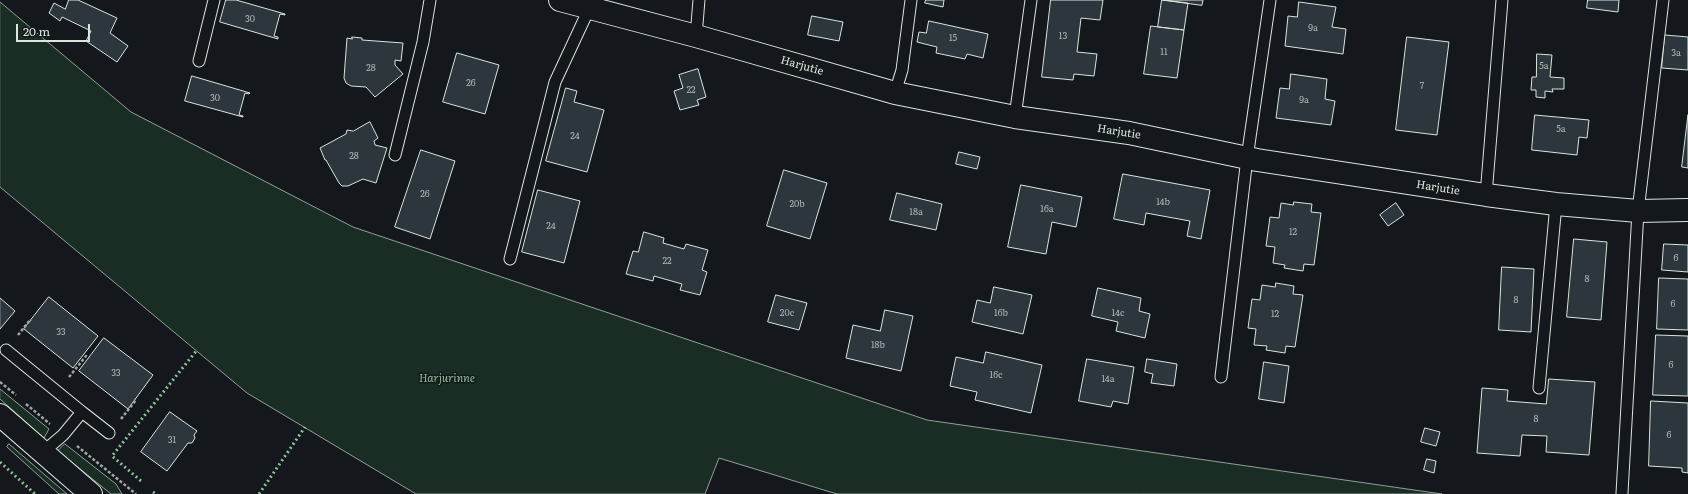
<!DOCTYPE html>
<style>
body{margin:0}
#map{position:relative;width:1688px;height:494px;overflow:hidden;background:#14181c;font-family:Literata,serif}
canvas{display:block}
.scale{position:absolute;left:16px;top:24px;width:74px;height:18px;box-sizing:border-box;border:2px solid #d8e6dc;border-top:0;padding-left:5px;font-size:12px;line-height:14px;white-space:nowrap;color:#d8e6dc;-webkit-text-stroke:3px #14181c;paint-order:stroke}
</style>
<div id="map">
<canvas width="1688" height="494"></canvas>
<div class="scale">20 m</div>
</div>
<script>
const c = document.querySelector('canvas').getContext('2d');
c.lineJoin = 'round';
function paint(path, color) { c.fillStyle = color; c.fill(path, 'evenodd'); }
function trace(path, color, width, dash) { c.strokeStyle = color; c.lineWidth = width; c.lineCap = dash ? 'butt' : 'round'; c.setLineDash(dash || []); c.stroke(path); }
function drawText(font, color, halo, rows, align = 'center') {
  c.font = font + ' Literata,serif'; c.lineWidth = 3; c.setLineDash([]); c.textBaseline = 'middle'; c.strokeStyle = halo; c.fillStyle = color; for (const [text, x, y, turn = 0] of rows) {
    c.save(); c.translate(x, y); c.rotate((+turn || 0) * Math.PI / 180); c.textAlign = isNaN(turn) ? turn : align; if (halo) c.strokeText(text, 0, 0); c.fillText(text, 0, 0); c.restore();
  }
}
const green = new Path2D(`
 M 0,2 L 131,112 L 353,227 L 927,420 L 1442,494 L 837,494 L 719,458 L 705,494 L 416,494 L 247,393 L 0,187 Z
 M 0,389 L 49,429 L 44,438 L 0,399 Z
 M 9,444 L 67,494 L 59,494 L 7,447 Z
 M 65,444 L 116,484 L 122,494 L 111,494 L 58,451 Z`);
paint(green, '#1a2d24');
trace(green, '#939e99', 1);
const building = new Path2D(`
 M 69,0 L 78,0 L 117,18 L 110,33 L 128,46 L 117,62 L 86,41 L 91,31 L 62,17 L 60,21 L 49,13 L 54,3 L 65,9 Z
 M 226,0 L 236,0 L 285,14 L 285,15 L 280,14 L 274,36 L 278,37 L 278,39 L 220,22 Z
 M 926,0 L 944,0 L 943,7 L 925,3 Z
 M 1051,0 L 1103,0 L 1100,20 L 1081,18 L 1077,52 L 1097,54 L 1094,76 L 1074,74 L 1073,80 L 1042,77 Z
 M 1162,0 L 1188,3 L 1184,30 L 1158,27 Z
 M 1163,0 L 1203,0 L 1202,5 Z
 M 1588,0 L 1619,0 L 1618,12 L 1587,8 Z
 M 1299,2 L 1336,7 L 1332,27 L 1346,29 L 1343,54 L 1285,46 L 1288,16 L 1297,17 Z
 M 812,16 L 843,22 L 839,41 L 808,35 Z
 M 929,21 L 988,34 L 983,58 L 967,54 L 965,59 L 936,53 L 937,47 L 917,42 L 919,32 L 926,33 Z
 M 1151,26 L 1184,30 L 1177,78 L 1144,74 Z
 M 1665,35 L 1688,37 L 1688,70 L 1662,68 Z
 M 352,37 L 362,38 L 362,40 L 403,43 L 401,61 L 395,60 L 395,65 L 403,74 L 375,97 L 366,87 L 351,86 L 346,83 L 344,78 L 347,38 L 352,39 Z
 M 1407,37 L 1449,42 L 1437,135 L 1396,130 Z
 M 457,53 L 499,65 L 485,114 L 443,102 Z
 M 1537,54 L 1552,55 L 1550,77 L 1564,78 L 1564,89 L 1552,89 L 1553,92 L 1545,91 L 1545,98 L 1536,97 L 1536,90 L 1531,90 L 1532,77 L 1536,77 Z
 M 698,69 L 706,97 L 697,100 L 699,105 L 680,110 L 674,91 L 683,88 L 679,75 Z
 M 1291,74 L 1327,79 L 1325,99 L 1335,101 L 1331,125 L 1276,118 L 1280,88 L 1289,89 Z
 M 192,76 L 250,93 L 249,94 L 245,93 L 239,115 L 243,116 L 243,117 L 185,101 Z
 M 566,88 L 577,91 L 574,102 L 604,110 L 587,172 L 546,161 Z
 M 1535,115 L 1589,120 L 1587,138 L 1579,137 L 1577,155 L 1532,150 Z
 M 1688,115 L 1688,168 L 1682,167 Z
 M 370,122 L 378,138 L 374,141 L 375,145 L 387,148 L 376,183 L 363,179 L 348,186 L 342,186 L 339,183 L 326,160 L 325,160 L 320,148 L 346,134 L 347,130 L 353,131 Z
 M 421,150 L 455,161 L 430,239 L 395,227 Z
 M 959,152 L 980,157 L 977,169 L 956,164 Z
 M 784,170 L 827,183 L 810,239 L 767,226 Z
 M 1123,174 L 1210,190 L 1201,239 L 1187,236 L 1190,221 L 1146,213 L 1144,225 L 1114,219 Z
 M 1021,185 L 1082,197 L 1076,227 L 1052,222 L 1046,254 L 1008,247 Z
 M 538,190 L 580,201 L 564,263 L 522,252 Z
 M 897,193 L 942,204 L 936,230 L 890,220 Z
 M 1294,202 L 1312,204 L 1311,212 L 1321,213 L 1314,265 L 1304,264 L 1303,271 L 1284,268 L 1285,265 L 1273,263 L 1275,247 L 1266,246 L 1270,217 L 1279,218 L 1281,203 L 1293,205 Z
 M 1396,203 L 1404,215 L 1388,226 L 1380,215 Z
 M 644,232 L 664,238 L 663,243 L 684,249 L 686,244 L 708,250 L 702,270 L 707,272 L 700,295 L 680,290 L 682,284 L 654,276 L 653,281 L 626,274 L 633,251 L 638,252 Z
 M 1574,239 L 1607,242 L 1601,320 L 1567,317 Z
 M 1664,244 L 1688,245 L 1688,272 L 1662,270 Z
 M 1502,267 L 1534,269 L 1531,332 L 1499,330 Z
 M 1659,278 L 1688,279 L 1688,330 L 1657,329 Z
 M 1276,283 L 1294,286 L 1293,294 L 1303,295 L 1295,347 L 1286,346 L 1285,353 L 1266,350 L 1267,346 L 1254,345 L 1256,329 L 1248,328 L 1252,299 L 1260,300 L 1262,285 L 1275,287 Z
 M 994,287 L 1032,295 L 1023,334 L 972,322 L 977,300 L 990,303 Z
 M 1098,288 L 1141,298 L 1139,311 L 1150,314 L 1145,338 L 1116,331 L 1118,322 L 1092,316 Z
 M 776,295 L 807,303 L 799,330 L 768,322 Z
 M 49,297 L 98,336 L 73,368 L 24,329 Z
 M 0,298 L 15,311 L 0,329 Z
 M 885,310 L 913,316 L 901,371 L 846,358 L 853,325 L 880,331 Z
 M 1656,335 L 1688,336 L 1688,396 L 1653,395 Z
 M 104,338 L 153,375 L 128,409 L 79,371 Z
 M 986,352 L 1042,365 L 1031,413 L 975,400 L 977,392 L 950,386 L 956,357 L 983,363 Z
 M 1087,359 L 1134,367 L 1128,404 L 1113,401 L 1111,407 L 1079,401 Z
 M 1147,359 L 1177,364 L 1174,386 L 1151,383 L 1153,374 L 1145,372 Z
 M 1264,362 L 1289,366 L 1284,403 L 1259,399 Z
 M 1549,379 L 1595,382 L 1589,455 L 1546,452 L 1547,436 L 1522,435 L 1520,456 L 1477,453 L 1482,388 L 1508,390 L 1507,401 L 1546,404 Z
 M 1651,401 L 1688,403 L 1688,473 L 1682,472 L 1682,468 L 1649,466 Z
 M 170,412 L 197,431 L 194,435 L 195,438 L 192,443 L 188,443 L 167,471 L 141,452 Z
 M 1425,428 L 1440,432 L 1436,446 L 1421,442 Z
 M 1427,459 L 1436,461 L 1434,473 L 1424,470 Z`);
paint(building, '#2c363c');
trace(building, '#d8e6dc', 1);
const lane = new Path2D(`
 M 696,36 L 699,0
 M 199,61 L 214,0
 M 895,93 L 902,70 L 911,0
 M 1015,117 L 1031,0
 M 395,155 L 423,42 L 430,0
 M 1486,195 L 1502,0
 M 510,259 L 555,82 L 589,9
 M 6,350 L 82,412 L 63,435 L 43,452
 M 1221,377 L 1247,158 L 1270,0
 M 1539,388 L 1556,204
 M 82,412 L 109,433
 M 1622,493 L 1638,211 L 1663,0`);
const street = new Path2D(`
 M 560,0 L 696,36 L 895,93 L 1015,117 L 1129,133 L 1257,160 L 1486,195 L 1556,204 L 1638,211 L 1688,210`);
const secondary = new Path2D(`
 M 0,415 L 91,494`);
trace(lane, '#d8e6dc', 13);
trace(street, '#d8e6dc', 24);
trace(secondary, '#d8e6dc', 24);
trace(new Path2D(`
 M 18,335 L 30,320 L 31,321
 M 69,377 L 86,356 L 89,358
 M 0,382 L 16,395
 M 26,404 L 50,424
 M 121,419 L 136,400 L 134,400
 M 77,446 L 136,494`), '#9da8a2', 2.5, [3, 2]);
trace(lane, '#14181c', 11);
trace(street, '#14181c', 22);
trace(secondary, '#14181c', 22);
trace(new Path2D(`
 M 0,462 L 35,494
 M 141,481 L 112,456 L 197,350
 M 153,492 L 156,494
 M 259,494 L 305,427`), '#8ac095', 3, [2, 3]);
drawText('9px', '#adbab4', null, [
 ["30",250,19],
 ["9a",1313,28],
 ["13",1063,36],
 ["15",953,38],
 ["11",1164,52],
 ["3a",1676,53],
 ["5a",1544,66],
 ["28",371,68],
 ["26",471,83],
 ["7",1422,86],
 ["22",691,90],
 ["30",215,98],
 ["9a",1304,100],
 ["5a",1561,129],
 ["24",575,136],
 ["28",354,156],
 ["26",425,194],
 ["14b",1163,202],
 ["20b",797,204],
 ["16a",1047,209],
 ["18a",916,212],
 ["24",551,226],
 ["12",1293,232],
 ["6",1676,258],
 ["22",667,261],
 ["8",1587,279],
 ["8",1516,300],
 ["6",1673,304],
 ["20c",787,313],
 ["16b",1001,313],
 ["14c",1118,313],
 ["12",1275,314],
 ["33",61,332],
 ["18b",878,345],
 ["6",1671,365],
 ["33",116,373],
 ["16c",996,375],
 ["14a",1108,379],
 ["8",1536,419],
 ["6",1669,435],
 ["31",172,440]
]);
drawText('11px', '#d8e6dc', '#14181c', [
 ["Harjutie",802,66,16],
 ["Harjutie",1119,132,9],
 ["Harjutie",1438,188,9]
]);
drawText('italic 11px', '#8ac095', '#14181c', [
 ["Harjurinne",447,379]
]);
</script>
